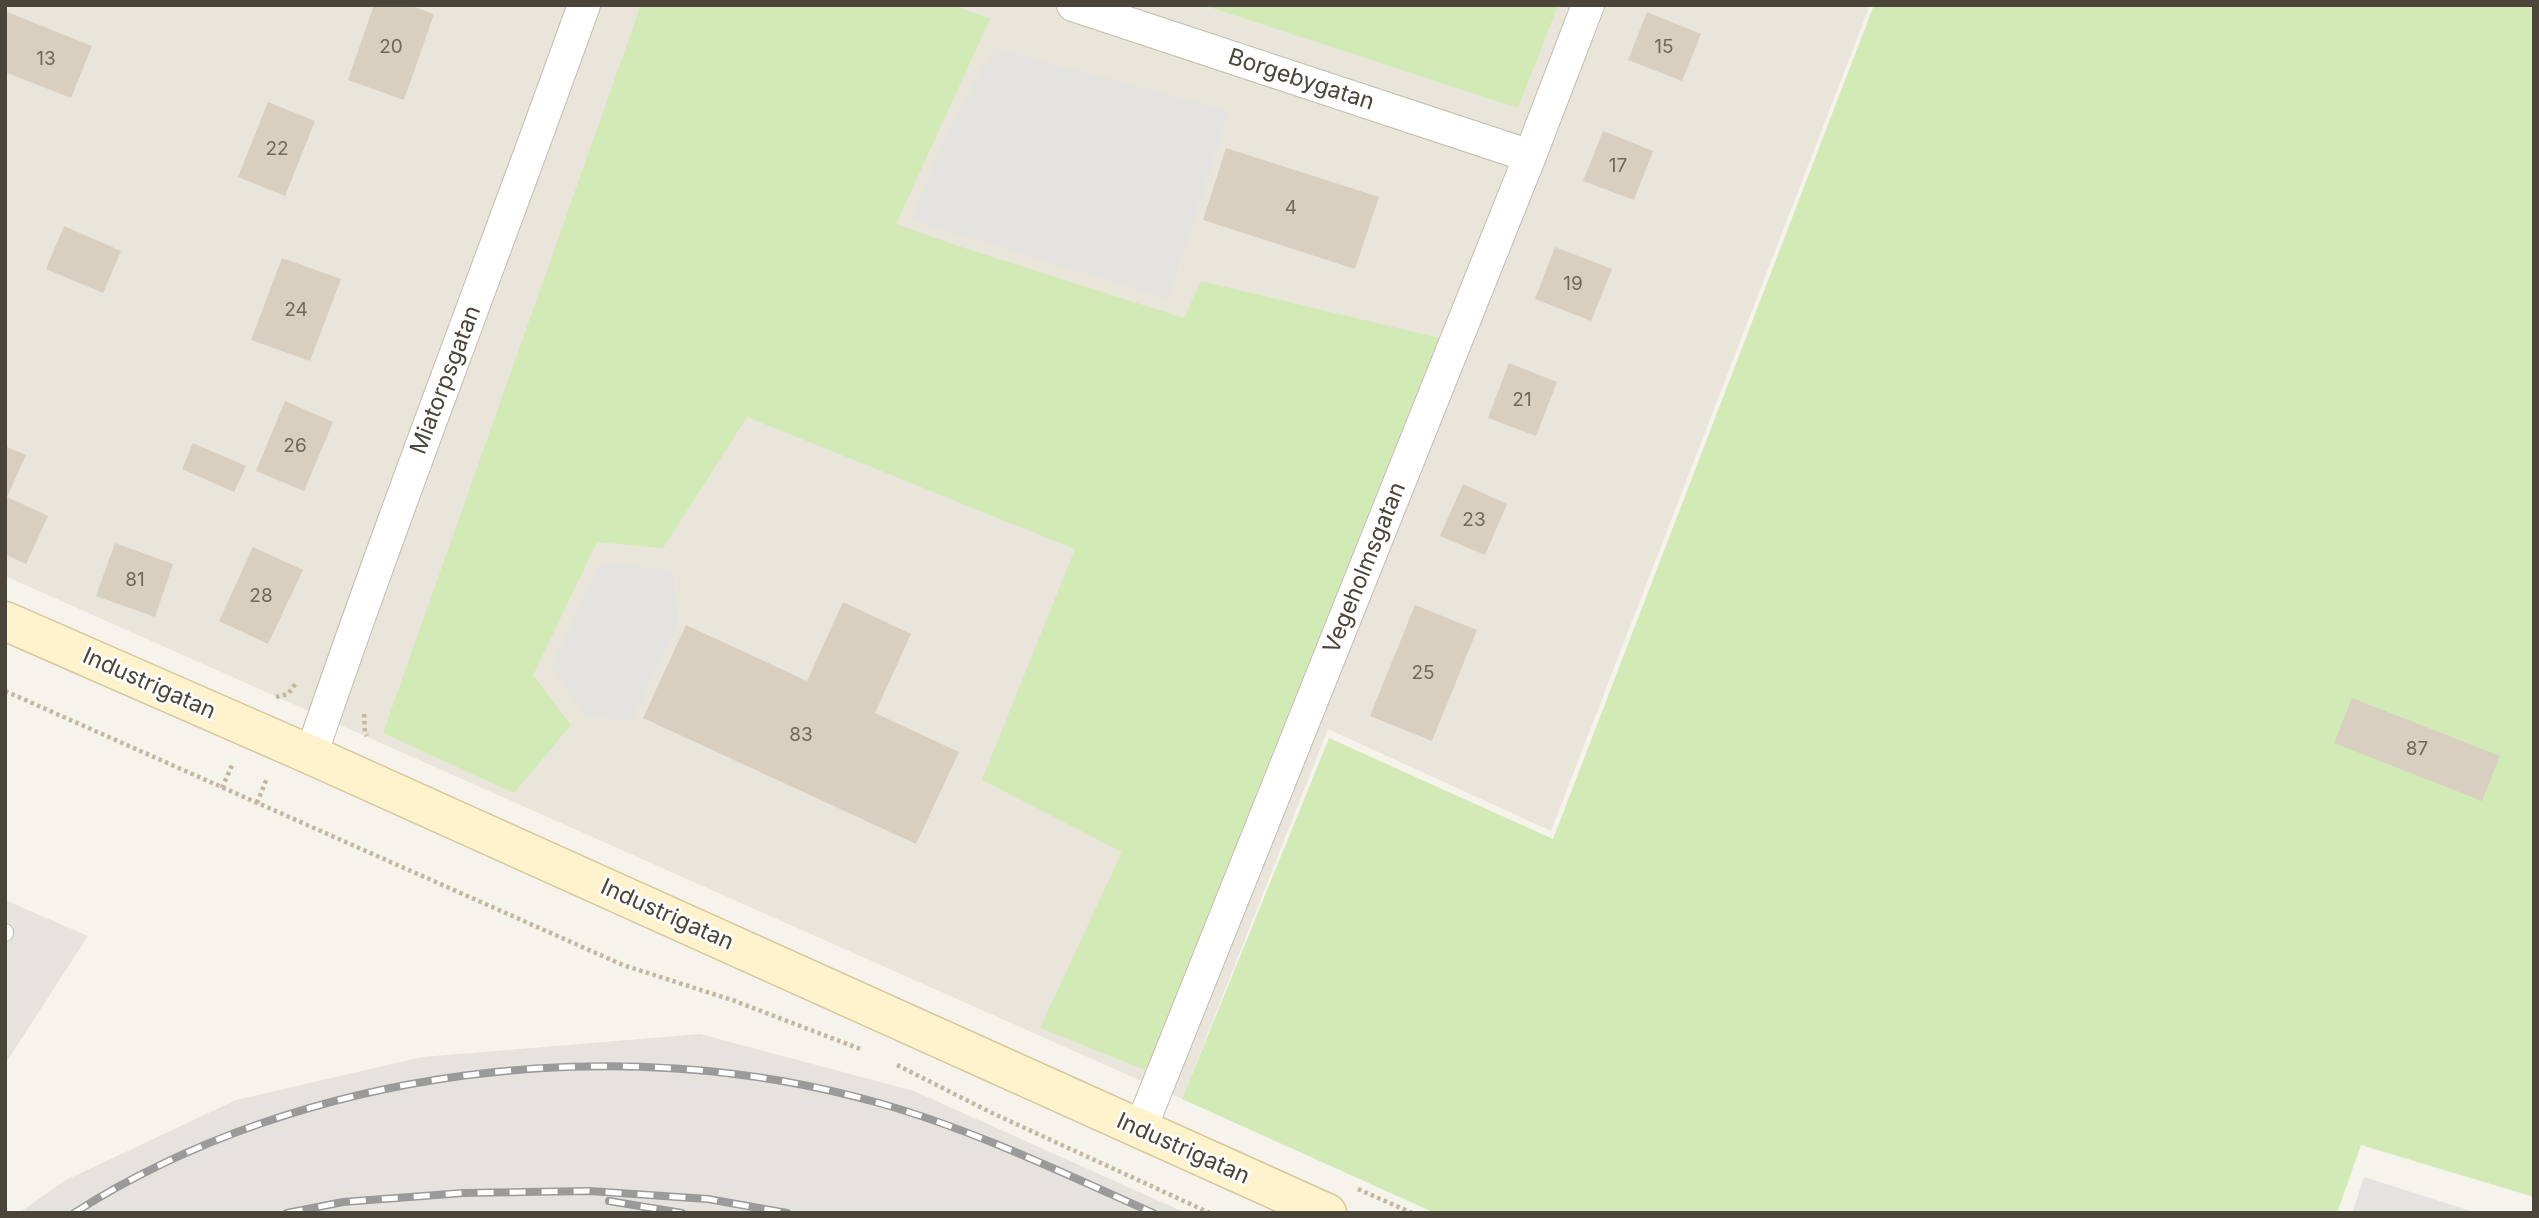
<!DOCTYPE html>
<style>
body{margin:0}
#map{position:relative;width:2539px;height:1218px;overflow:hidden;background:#f6f3ec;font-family:Inter,sans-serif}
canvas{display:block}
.frame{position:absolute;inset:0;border:7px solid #4b4439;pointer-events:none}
</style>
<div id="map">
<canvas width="2539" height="1218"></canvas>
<div class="frame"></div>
</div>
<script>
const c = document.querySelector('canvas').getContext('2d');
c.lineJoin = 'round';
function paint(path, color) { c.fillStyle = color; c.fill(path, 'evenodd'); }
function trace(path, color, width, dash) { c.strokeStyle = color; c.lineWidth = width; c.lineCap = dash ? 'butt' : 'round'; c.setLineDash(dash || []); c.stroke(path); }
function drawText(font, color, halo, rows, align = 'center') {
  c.font = font + ' Inter,sans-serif'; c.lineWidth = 5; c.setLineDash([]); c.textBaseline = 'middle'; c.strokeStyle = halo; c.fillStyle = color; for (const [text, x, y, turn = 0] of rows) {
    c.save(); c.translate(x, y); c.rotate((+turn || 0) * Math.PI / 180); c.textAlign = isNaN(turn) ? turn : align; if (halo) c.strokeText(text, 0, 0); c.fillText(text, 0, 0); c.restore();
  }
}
paint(new Path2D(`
 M 5,5 L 1870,5 L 1551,831 L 1328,729 L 1182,1099 L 5,576 Z`), '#eae5da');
paint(new Path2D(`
 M 5,900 L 88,936 L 5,1064 Z
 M 700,1034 L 914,1091 L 1186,1213 L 19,1213 L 64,1181 L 236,1100 L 422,1057 Z`), '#e6e2dd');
paint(new Path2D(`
 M 641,5 L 952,5 L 990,19 L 896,224 L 961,247 L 1184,318 L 1201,281 L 1439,338 L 1146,1070 L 1040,1028 L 1122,852 L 982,780 L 1075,549 L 747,417 L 663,548 L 597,542 L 533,675 L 571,725 L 514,793 L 383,733 Z
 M 1203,5 L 1558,5 L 1518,108 Z
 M 1874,5 L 2534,5 L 2534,1197 L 2361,1145 L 2337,1213 L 1435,1213 L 1182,1099 L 1329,738 L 1553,839 Z`), '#d2eab5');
paint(new Path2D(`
 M 994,48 L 1229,111 L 1168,299 L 911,220 L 943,141 Z
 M 600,562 L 672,570 L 679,619 L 632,720 L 587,718 L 552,667 Z
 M 2364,1177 L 2477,1213 L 2352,1213 Z`), '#e5e3e0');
paint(new Path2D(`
 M 374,5 L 409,5 L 434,14 L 404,100 L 348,80 Z
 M 5,11 L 92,46 L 71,98 L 5,72 Z
 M 1647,12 L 1701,34 L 1682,81 L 1628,60 Z
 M 268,102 L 315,121 L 285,196 L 238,177 Z
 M 1603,131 L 1653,151 L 1634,200 L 1583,181 Z
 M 1226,148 L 1379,197 L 1355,269 L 1203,220 Z
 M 64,226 L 121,251 L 103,293 L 46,269 Z
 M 1555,247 L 1612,269 L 1591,321 L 1535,299 Z
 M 282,258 L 341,279 L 310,361 L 251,340 Z
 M 1509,363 L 1557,382 L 1536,436 L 1488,418 Z
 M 285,401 L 333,422 L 304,491 L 256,471 Z
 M 193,443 L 246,466 L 234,492 L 182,469 Z
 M 5,446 L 26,455 L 7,497 L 48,516 L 26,564 L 5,554 Z
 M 1463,484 L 1507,504 L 1485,555 L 1440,536 Z
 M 115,543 L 173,564 L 155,617 L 96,596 Z
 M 253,547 L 303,570 L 268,644 L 219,621 Z
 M 843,602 L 911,634 L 875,713 L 959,752 L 916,844 L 643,718 L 686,625 L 807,681 Z
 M 1415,605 L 1477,630 L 1432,741 L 1370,716 Z
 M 2352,698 L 2500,756 L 2482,801 L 2334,743 Z`), '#d8cfc1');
const lane = new Path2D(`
 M 5,932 L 5,933`);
const street = new Path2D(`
 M 1073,5 L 1530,156
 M 311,755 C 397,503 494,256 584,5
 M 1140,1130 L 1530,156 L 1588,5`);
const secondary = new Path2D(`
 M 5,621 L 311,755 L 1327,1213`);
trace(lane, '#c2bbae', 18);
trace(street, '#c2bbae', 34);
trace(secondary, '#d6c79b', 41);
trace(new Path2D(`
 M 5,691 L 623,965 L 735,1001 L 863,1050
 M 276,697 L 288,694 L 296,683
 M 364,714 L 365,733 L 367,736
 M 222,788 L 233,763
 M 257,803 L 267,778
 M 897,1065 L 992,1113 L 1210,1213
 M 1358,1189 L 1412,1213`), '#c4b79f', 4.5, [3.5, 3.5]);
trace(lane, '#fff', 16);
trace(street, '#fff', 32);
trace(secondary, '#fff3cd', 38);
const rail = new Path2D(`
 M 609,1201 L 682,1213
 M 74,1213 C 303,1067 619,1029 879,1103 C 974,1130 1063,1173 1153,1213
 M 287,1213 L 343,1202 L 463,1193 L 589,1191 L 708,1199 L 787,1213`);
trace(rail, '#9a9a9a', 8);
trace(rail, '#fff', 5, [16]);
drawText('19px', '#6e675b', null, [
 ["20",391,47],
 ["15",1664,47],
 ["13",46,59],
 ["22",277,149],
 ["17",1618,166],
 ["4",1291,208],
 ["19",1573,284],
 ["24",296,310],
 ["21",1522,400],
 ["26",295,446],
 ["23",1474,520],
 ["81",135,580],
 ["28",261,596],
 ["25",1423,673],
 ["83",801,735],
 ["87",2417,749]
]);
drawText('23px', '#4b4439', '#fff', [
 ["Borgebygatan",1301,80,18],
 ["Miatorpsgatan",446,380,-69],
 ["Vegeholmsgatan",1365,568,-68],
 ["Industrigatan",149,684,24],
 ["Industrigatan",667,915,24],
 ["Industrigatan",1183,1149,24]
]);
</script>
